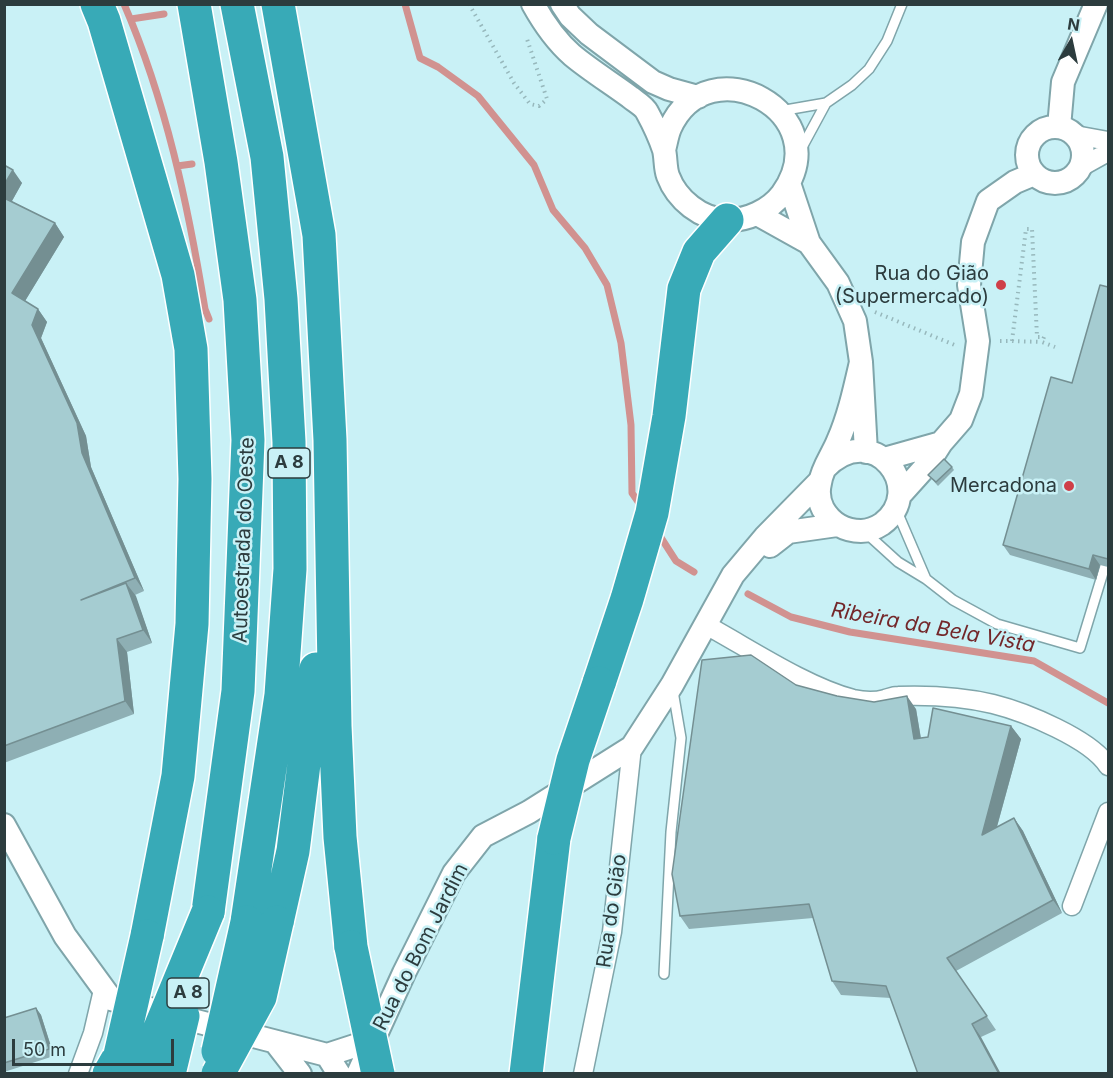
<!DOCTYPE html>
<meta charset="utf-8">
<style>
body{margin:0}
#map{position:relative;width:1113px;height:1078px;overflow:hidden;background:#c9f1f6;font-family:Inter,sans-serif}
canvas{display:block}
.frame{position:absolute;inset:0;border:6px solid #2c3c3e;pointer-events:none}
.north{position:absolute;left:1041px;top:12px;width:60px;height:60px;-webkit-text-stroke:4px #c9f1f6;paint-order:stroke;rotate:9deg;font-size:16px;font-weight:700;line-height:24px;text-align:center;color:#2c3c3e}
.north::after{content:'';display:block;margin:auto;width:21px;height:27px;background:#2c3c3e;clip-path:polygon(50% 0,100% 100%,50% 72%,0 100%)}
.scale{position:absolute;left:12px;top:1039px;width:162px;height:27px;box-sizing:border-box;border:3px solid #2c3c3e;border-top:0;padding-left:8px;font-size:18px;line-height:21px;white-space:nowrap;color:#2c3c3e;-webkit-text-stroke:4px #c9f1f6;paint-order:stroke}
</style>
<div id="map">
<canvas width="1113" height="1078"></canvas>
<div class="frame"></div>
<div class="north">N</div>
<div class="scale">50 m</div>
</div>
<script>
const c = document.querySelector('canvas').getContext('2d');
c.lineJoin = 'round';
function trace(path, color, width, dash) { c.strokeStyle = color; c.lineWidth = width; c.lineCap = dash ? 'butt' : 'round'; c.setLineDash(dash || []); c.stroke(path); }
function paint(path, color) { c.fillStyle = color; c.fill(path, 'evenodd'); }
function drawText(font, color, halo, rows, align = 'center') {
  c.font = font + ' Inter,sans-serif'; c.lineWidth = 5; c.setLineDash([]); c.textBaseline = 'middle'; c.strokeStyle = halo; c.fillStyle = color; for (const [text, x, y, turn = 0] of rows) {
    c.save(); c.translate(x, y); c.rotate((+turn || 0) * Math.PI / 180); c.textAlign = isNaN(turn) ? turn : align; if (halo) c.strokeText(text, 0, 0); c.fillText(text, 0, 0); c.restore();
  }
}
trace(new Path2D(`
 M 124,4 C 166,101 188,205 205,309 L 209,319
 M 405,4 L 420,58 L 438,67 L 478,96 L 534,165 L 553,210 L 585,248 L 607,285 L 621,343 L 631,425 L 632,493 L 641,506
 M 131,19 L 164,14
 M 177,166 L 192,164
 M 658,533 L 676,561 L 694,572
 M 748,594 L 791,617 L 850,632 L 1034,661 L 1108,703`), '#d19290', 7);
const service = new Path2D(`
 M 780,111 L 826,103 L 852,85 L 869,69 L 887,41 L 902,4
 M 800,151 L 826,103
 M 896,509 L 926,579
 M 865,532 L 898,562 L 926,579 L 953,600 L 997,624 L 1080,648 L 1105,566
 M 664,974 L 671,832 L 681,738 L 673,691`);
const minor = new Path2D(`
 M 1075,135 L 1108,141
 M 1081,167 L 1108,152
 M 706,625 C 750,649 805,686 853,699 C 862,701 875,702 885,699 C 889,698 893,696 898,696 C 928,695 964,697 993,704 C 1025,712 1091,739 1108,766
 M 1072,906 L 1108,812
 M 78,1074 L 93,1033 L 103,990
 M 583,1074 L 612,932 L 632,747`);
const tertiary = new Path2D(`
 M 533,4 C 543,22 556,41 572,55 C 590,70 611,83 630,97 C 636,102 644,106 647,112 C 653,123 660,138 664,150 C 666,158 665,168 668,176 C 677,200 701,219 726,220 C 747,221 770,210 782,194 C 840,113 708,43 670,128 C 667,135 666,143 664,150
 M 562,4 L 570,16 L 589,34 L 653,82 L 669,89 L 698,97
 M1027 155a28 28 0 1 1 56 0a28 28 0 1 1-56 0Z
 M 1059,127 L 1063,82 L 1096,4
 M 789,183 L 809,243 L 838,283 L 855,321 L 861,362 L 866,452
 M 757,214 L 809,243
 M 884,459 L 941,443
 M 825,468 C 874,418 928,490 882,524 C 876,528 868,531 861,531 C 845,531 831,523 823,509 C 819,501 818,491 820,483 C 822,468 833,454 838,441 C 849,416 855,388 861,362
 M 900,495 L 927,465 L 941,443 L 961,420 L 971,394 L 978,341 L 969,285 L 973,242 L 988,201 L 1015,182 L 1034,174
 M 770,546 L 788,532 L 837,525
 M 4,825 L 65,936 L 111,999 L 327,1055 L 373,1040
 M 276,1043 L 300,1074
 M 327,1055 L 339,1074
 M 358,1074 L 404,973 L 454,873 L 483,836 L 529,812 L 632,747 L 672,685 L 733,575 L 765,537 L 820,481`);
const motorway = new Path2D(`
 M 97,4 L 104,21 L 178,275 L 191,349 L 195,479 L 192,624 L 178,776 L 147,936
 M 194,4 L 221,162 L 240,300 L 248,440 L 238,691 L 208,912
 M 237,4 L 267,157 L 281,299 L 289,442 L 290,569 L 281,695 L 247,922
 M 278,4 L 319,235 L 330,440 L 335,726 L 340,837 L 351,947
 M 599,683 L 627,599 L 652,513 L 669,416 L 684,289 L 699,252 L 727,220
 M 277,922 L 293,851 L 316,669
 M 109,1074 L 120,1055
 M 526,1074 L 554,838`);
trace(service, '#7fa5aa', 12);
trace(minor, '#7fa5aa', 21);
trace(tertiary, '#7fa5aa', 26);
trace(motorway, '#fff', 36);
trace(new Path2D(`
 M 469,4 L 514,83 L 530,104 L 539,106 L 547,99 L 527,39
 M 875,312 L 957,346
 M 1000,341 L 1012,341 L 1026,229 L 1032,229 L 1037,337 L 1044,337 L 1042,342 L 1055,347
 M 1012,341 L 1042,342`), '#97b8bc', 4, [1.5, 4.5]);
trace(service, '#fff', 9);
trace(minor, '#fff', 18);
trace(tertiary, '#fff', 22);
trace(motorway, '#38aab7', 33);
const motorwayBridge = new Path2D(`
 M 554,838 L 573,760 L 599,683
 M 351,947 L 378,1074
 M 218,1051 L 247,922
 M 120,1055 L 147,936
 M 141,1074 L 208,912
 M 169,1074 L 183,1016
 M 218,1074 L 260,997 L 277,922`);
trace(motorwayBridge, '#fff', 36, []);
trace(motorwayBridge, '#38aab7', 33);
paint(new Path2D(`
 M 4,165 L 22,183 L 12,201 L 55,223 L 64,237 L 25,301 L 38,309 L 47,322 L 41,338 L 86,436 L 91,467 L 144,591 L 135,595 L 152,643 L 127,652 L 134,714 L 4,763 Z
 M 1108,287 L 1108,567 L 1100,565 L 1096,580 L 1010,555 L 1003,545 L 1072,383 Z
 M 952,467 L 954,470 L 938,486 L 928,475 Z
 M 796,685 L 837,696 L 916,709 L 921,738 L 1011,726 L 1021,739 L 997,827 L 1014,818 L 1023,831 L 1062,913 L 956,971 L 996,1030 L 981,1037 L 891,998 L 841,995 L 832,981 L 813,918 L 689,929 L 680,916 Z
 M 36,1008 L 41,1015 L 54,1056 L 4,1072 L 4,1018 Z`), '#8eafb4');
paint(new Path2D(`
 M 13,170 L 22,183 L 8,208 L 4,202 L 4,185 Z
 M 55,223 L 64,237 L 22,306 L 12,293 Z
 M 38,309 L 47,322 L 41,338 L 86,436 L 91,467 L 144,591 L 135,578 L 82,453 L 32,325 Z
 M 1093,555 L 1100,565 L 1096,580 L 1089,569 Z
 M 126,583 L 136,596 L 152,643 L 143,630 Z
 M 117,639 L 127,652 L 134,714 L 125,701 Z
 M 907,696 L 916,709 L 923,752 L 914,739 Z
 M 1011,726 L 1021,739 L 991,848 L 982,835 Z
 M 1014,818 L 1023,831 L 1062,913 L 1053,900 Z
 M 36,1008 L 41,1015 L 54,1056 L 49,1049 Z
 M 972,1024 L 981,1037 L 1001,1074 L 999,1074 Z`), '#748f92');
const building = new Path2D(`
 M 4,165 L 13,170 L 4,185 Z
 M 4,198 L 55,223 L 12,293 L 38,309 L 32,325 L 77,423 L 82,453 L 135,578 L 81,600 L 126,583 L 143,630 L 117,639 L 125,701 L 4,746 Z
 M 1100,285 L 1108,287 L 1108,559 L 1093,555 L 1089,569 L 1003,545 L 1051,377 L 1072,383 Z
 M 944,459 L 952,467 L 936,482 L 928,475 Z
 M 751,655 L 796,685 L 837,696 L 874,702 L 907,696 L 914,739 L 928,737 L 933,708 L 1011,726 L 982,835 L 1014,818 L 1053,900 L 947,958 L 987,1016 L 972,1024 L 999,1074 L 918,1074 L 886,986 L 832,981 L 809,904 L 680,916 L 672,874 L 702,660 Z
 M 36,1008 L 49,1049 L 4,1063 L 4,1018 Z`);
paint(building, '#a5ccd1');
trace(building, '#748f92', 1.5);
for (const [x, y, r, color] of [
 [1001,285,6,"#cf3f48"],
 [1069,486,6,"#cf3f48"]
]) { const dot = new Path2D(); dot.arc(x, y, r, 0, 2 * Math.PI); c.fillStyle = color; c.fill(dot); trace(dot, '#c9f1f6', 2); }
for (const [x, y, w] of [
 [289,463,42],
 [188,993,42]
]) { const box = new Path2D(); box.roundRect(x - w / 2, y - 15, w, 30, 4.5); c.fillStyle = '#c9f1f6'; c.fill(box); trace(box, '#2c3c3e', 1.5); }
drawText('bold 18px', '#2c3c3e', null, [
 ["A 8",289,463],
 ["A 8",188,993]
]);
drawText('20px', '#2c3c3e', '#c9f1f6', [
 ["Rua do Gião",989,274],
 ["(Supermercado)",989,297],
 ["Mercadona",1057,486]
], 'right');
drawText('20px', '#2c3c3e', '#c9f1f6', [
 ["Autoestrada do Oeste",244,540,-88],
 ["Rua do Gião",612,911,-82],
 ["Rua do Bom Jardim",421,947,-63]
]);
drawText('italic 21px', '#73272a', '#c9f1f6', [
 ["Ribeira da Bela Vista",933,628,10]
]);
</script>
